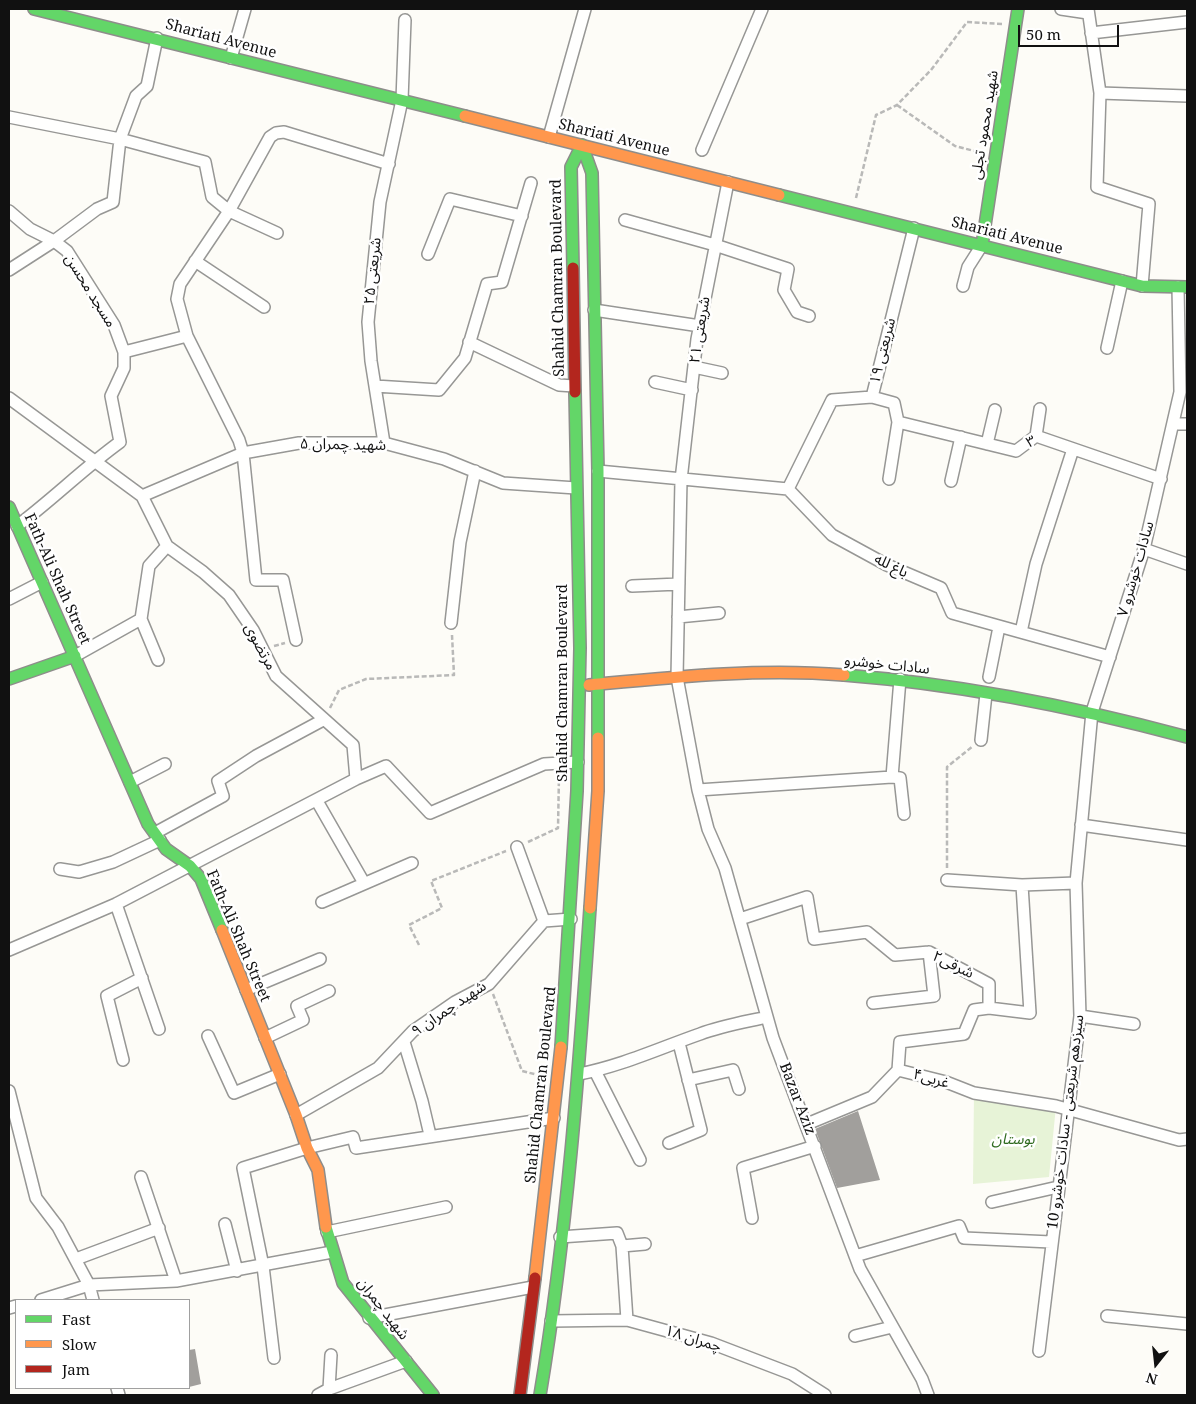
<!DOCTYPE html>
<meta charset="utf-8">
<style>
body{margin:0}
#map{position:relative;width:1196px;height:1404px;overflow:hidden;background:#fdfcf7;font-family:"Noto Serif",serif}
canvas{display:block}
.frame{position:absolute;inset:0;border:10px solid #111;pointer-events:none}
.legend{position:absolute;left:15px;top:1299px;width:175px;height:90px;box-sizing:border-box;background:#fff;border:1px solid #a0a0a0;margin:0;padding:6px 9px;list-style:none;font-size:15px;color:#111}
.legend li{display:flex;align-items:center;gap:10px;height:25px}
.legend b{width:25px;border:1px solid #a0a0a0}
.north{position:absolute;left:1131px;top:1339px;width:50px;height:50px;-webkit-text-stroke:4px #fff;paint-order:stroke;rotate:196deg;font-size:14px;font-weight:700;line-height:20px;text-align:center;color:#111}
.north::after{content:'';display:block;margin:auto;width:18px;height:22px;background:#111;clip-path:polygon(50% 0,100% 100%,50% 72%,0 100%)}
.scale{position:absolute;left:1018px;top:25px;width:101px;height:22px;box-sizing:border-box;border:2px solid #111;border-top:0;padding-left:6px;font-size:15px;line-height:18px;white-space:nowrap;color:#111;-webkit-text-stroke:4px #fff;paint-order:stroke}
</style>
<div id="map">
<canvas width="1196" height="1404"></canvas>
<div class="frame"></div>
<ul class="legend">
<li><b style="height:6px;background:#63d668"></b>Fast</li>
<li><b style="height:6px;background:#ff974d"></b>Slow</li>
<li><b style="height:6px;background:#b3261e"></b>Jam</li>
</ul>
<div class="north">N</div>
<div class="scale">50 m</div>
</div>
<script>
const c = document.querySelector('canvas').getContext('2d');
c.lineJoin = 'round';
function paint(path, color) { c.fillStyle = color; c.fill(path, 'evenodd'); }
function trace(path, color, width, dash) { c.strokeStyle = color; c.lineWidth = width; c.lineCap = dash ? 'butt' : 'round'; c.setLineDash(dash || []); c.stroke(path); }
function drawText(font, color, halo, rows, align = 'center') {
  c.font = font + ' "Noto Serif","Noto Sans Arabic",serif'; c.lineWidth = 5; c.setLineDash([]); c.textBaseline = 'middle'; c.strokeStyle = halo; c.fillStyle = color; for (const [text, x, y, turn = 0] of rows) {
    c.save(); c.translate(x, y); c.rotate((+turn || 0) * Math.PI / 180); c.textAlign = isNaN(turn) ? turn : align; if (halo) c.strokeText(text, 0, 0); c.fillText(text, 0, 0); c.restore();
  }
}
paint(new Path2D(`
 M 974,1093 L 1056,1106 L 1049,1177 L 973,1184 Z`), '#e7f3d7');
paint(new Path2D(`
 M 858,1111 L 880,1180 L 837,1188 L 815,1129 Z
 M 195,1349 L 201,1384 L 189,1387 L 189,1350 Z`), '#a19f9c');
const street = new Path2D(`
 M 1061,9 L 1088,13
 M 1088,9 L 1100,93 L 1097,187 L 1149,204 L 1142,286
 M 1091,33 L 1187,22
 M 231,58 L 245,9
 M 1100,93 L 1187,96
 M 9,117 L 120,139 L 205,162 L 212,197 L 229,211 L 277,233
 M 549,137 L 585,9
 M 702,150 L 762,9
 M 728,182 L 697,339 L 681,480 L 677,677 L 698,790 L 708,829 L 725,868 L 773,1038 L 860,1269 L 922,1379 L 928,1395
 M 9,211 L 30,229 L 54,241 L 67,251 L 114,325 L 124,352 L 124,368 L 111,396 L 120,442 C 84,468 53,499 17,526
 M 625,220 L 715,245 L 788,269 L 784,290 L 797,312 L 809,316
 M 428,254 L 450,199 L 522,216
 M 195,261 L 264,307
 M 9,270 L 54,241 L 97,209 L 113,202 L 120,139 L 136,96 L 147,86 L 157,38
 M 963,286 L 968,267 L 982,245
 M 594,310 L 700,326
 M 187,336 L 177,299 L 180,284 L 229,211 L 270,137 L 276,133 L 284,132 L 389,164
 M 469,342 L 559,385 L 574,386
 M 1107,348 L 1122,281
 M 124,352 L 187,336 L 239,440 L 243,453 L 256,580 L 283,580 L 296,640
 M 694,367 L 722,373
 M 655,382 L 692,390
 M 375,386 L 439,390 L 465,358 L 487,284 L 502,282 L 531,183
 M 872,397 L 894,403 L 898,422 L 1016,451 L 1036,436 L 1161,479
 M 9,398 L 142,496 L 167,546 L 149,566 L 141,619 L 75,656
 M 1173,424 L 1187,424
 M 1036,436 L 1040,409
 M 384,443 L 371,361 L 368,322 L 380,202 L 402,100 L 405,20
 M 987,444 L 995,410
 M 598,471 L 788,489
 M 889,479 L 898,422
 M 951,481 L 961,437
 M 788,489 L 832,535 L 887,565 L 941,588 L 952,613 L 1110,657
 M 788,489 L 832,400 L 872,397 L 914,228
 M 142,496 L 243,453 L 299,443 L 384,443 L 444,459 L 503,483 L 576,488
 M 167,546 L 203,572 L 229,595 L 253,630 L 276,676 L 353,745 L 356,779
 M 1144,549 L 1187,564
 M 632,586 L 679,584
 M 9,599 L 42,582
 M 678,617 L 719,613
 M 141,619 L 158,660
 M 451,623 L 460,542 L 475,471
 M 1021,632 L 1036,564 L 1073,449
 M 989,677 L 999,627
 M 981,740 L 986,694
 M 892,777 L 900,679
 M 130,782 L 165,764
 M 698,790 L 892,777 L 900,778 L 904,814
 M 317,801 L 364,883
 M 1081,825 L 1187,840
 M 155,833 L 223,796 L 218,781 L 256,756 L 323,720
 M 517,847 L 544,921
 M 60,869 L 79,872 L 113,862 L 160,840
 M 947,880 L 1022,885 L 1076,883
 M 322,902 L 412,863
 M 116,904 L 159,1029
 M 740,919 L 807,897 L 814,939 L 867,932 L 895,955 L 929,952 L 989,984 L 989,1008 L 1030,1013 L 1022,885
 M 9,950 L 116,904 L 356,779 L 386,766 L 430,813 L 544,764 L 578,762
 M 246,990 L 320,959
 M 873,1003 L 934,996 L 929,952
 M 1080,1016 L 1134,1024
 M 208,1036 L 234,1093 L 280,1074
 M 265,1038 L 303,1020 L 297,1006 L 329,991
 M 404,1042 L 422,1101 L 430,1135
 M 123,1060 L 107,996 L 142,978
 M 898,1070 L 900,1042 L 964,1034 L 974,1010 L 989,1008
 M 595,1071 L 640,1160
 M 579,1074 C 621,1066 660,1048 700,1034 C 721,1026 745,1022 767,1017
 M 688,1080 L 733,1070 L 739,1089
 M 9,1091 L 36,1198 L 58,1227 L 89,1285 L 93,1300
 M 296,1115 L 378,1068 L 413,1031 L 455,1002 L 489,984 L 544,921 L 571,919
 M 807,1124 L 872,1097 L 898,1070 L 946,1082 L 974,1093 L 1056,1106 L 1179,1140 L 1187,1139
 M 669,1143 L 701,1130 L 679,1043
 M 141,1177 L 176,1281
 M 992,1202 L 1058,1187
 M 752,1218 L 743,1168 L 815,1146
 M 225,1224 L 237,1271
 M 327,1232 L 446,1207
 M 560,1237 L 617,1233 L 622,1246 L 627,1320
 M 622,1246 L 645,1244
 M 855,1256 L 959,1226 L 964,1238 L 1051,1242
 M 76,1259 L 159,1228
 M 41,1300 L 89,1285 L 176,1281 L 332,1252
 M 9,1308 L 16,1306
 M 1107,1316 L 1187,1324
 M 369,1318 L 533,1287
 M 551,1321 L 627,1320 L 711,1343 L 792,1374 L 825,1395
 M 855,1336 L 892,1327
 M 1039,1351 L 1080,1016 L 1076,883 L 1092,712 L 1144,549 L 1180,392 L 1178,287
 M 274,1358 L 263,1266 L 243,1168 L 307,1148 L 353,1137 L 356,1148 L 554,1118
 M 117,1388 L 119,1395
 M 329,1389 L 331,1355
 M 318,1395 L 329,1389 L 406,1361`);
const fast = new Path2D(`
 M 34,9 L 465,116
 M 582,145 L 592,173 L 598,471 L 598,738
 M 779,195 L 1142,286 L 1187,287
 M 982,245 L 1018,9
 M 573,268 L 571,167 L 582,145
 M 9,507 L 148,824 L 166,849 L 190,866 L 201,879 L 222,930
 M 844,675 C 960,684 1075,707 1187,737
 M 9,679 L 75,656
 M 561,1047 L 577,791 L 580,648 L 575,392
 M 326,1227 L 343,1283 L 433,1395
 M 540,1395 C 567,1234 579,1070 590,908`);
const slow = new Path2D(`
 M 465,116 L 779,195
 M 589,685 C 674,677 759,668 844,675
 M 590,908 L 598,791 L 598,738
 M 222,930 L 296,1115 L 307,1148 L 318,1170 L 326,1227
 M 535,1278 L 561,1047`);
const jam = new Path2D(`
 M 573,268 L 575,392
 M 520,1395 L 535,1278`);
trace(street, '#979795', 14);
trace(fast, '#8e8d8b', 14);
trace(slow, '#8e8d8b', 14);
trace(jam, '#8e8d8b', 14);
trace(new Path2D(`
 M 897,105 L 955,146 L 982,153
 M 856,198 L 876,115 L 897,105 L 931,70 L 967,22 L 1002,24
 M 274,646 L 285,643
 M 330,708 L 339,690 L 366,679 L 454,675 L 452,635
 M 560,752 L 562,727
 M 528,842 L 558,828 L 559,775
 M 947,868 L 947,767 L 973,746
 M 419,945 L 409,925 L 442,908 L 431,881 L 506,851
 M 493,994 L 522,1071 L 538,1075 L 541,1098`), '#b9b9b8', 2.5, [5, 2.5]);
trace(street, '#fffffe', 11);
trace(fast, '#63d668', 11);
trace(slow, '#ff974d', 11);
trace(jam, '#b3261e', 11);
drawText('15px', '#111', '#fff', [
 ["Shariati Avenue",221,39,15],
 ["شهید محمود تجلی",985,125,-81],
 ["Shariati Avenue",614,138,14],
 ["Shariati Avenue",1007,236,14],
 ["شریعتی ۲۵",373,271,-84],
 ["Shahid Chamran Boulevard",558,278,-91],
 ["مسجد محسن",90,291,58],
 ["شریعتی ۲۱",700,330,-81],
 ["شریعتی ۱۹",883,351,-76],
 ["۳",1031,442,-25],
 ["شهید چمران ۵",343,445,1],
 ["باغ لله",891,566,26],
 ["سادات خوشرو ۷",1136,569,-74],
 ["Fath-Ali Shah Street",57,579,66],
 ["مرتضوی",260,647,62],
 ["سادات خوشرو",887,665,6],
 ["Shahid Chamran Boulevard",563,683,-90],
 ["Fath-Ali Shah Street",238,936,67],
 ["شرقی۲",953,965,26],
 ["شهید چمران ۹",449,1009,-34],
 ["غربی۴",931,1079,15],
 ["Shahid Chamran Boulevard",541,1085,-84],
 ["Bazar Aziz",797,1099,69],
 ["سیزدهم شریعتی - سادات خوشرو 10",1066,1122,-83],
 ["شهید چمران",383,1309,52],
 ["چمران ۱۸",693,1339,17]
]);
drawText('italic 15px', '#2f6b1f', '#fff', [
 ["بوستان",1013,1140]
]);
</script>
